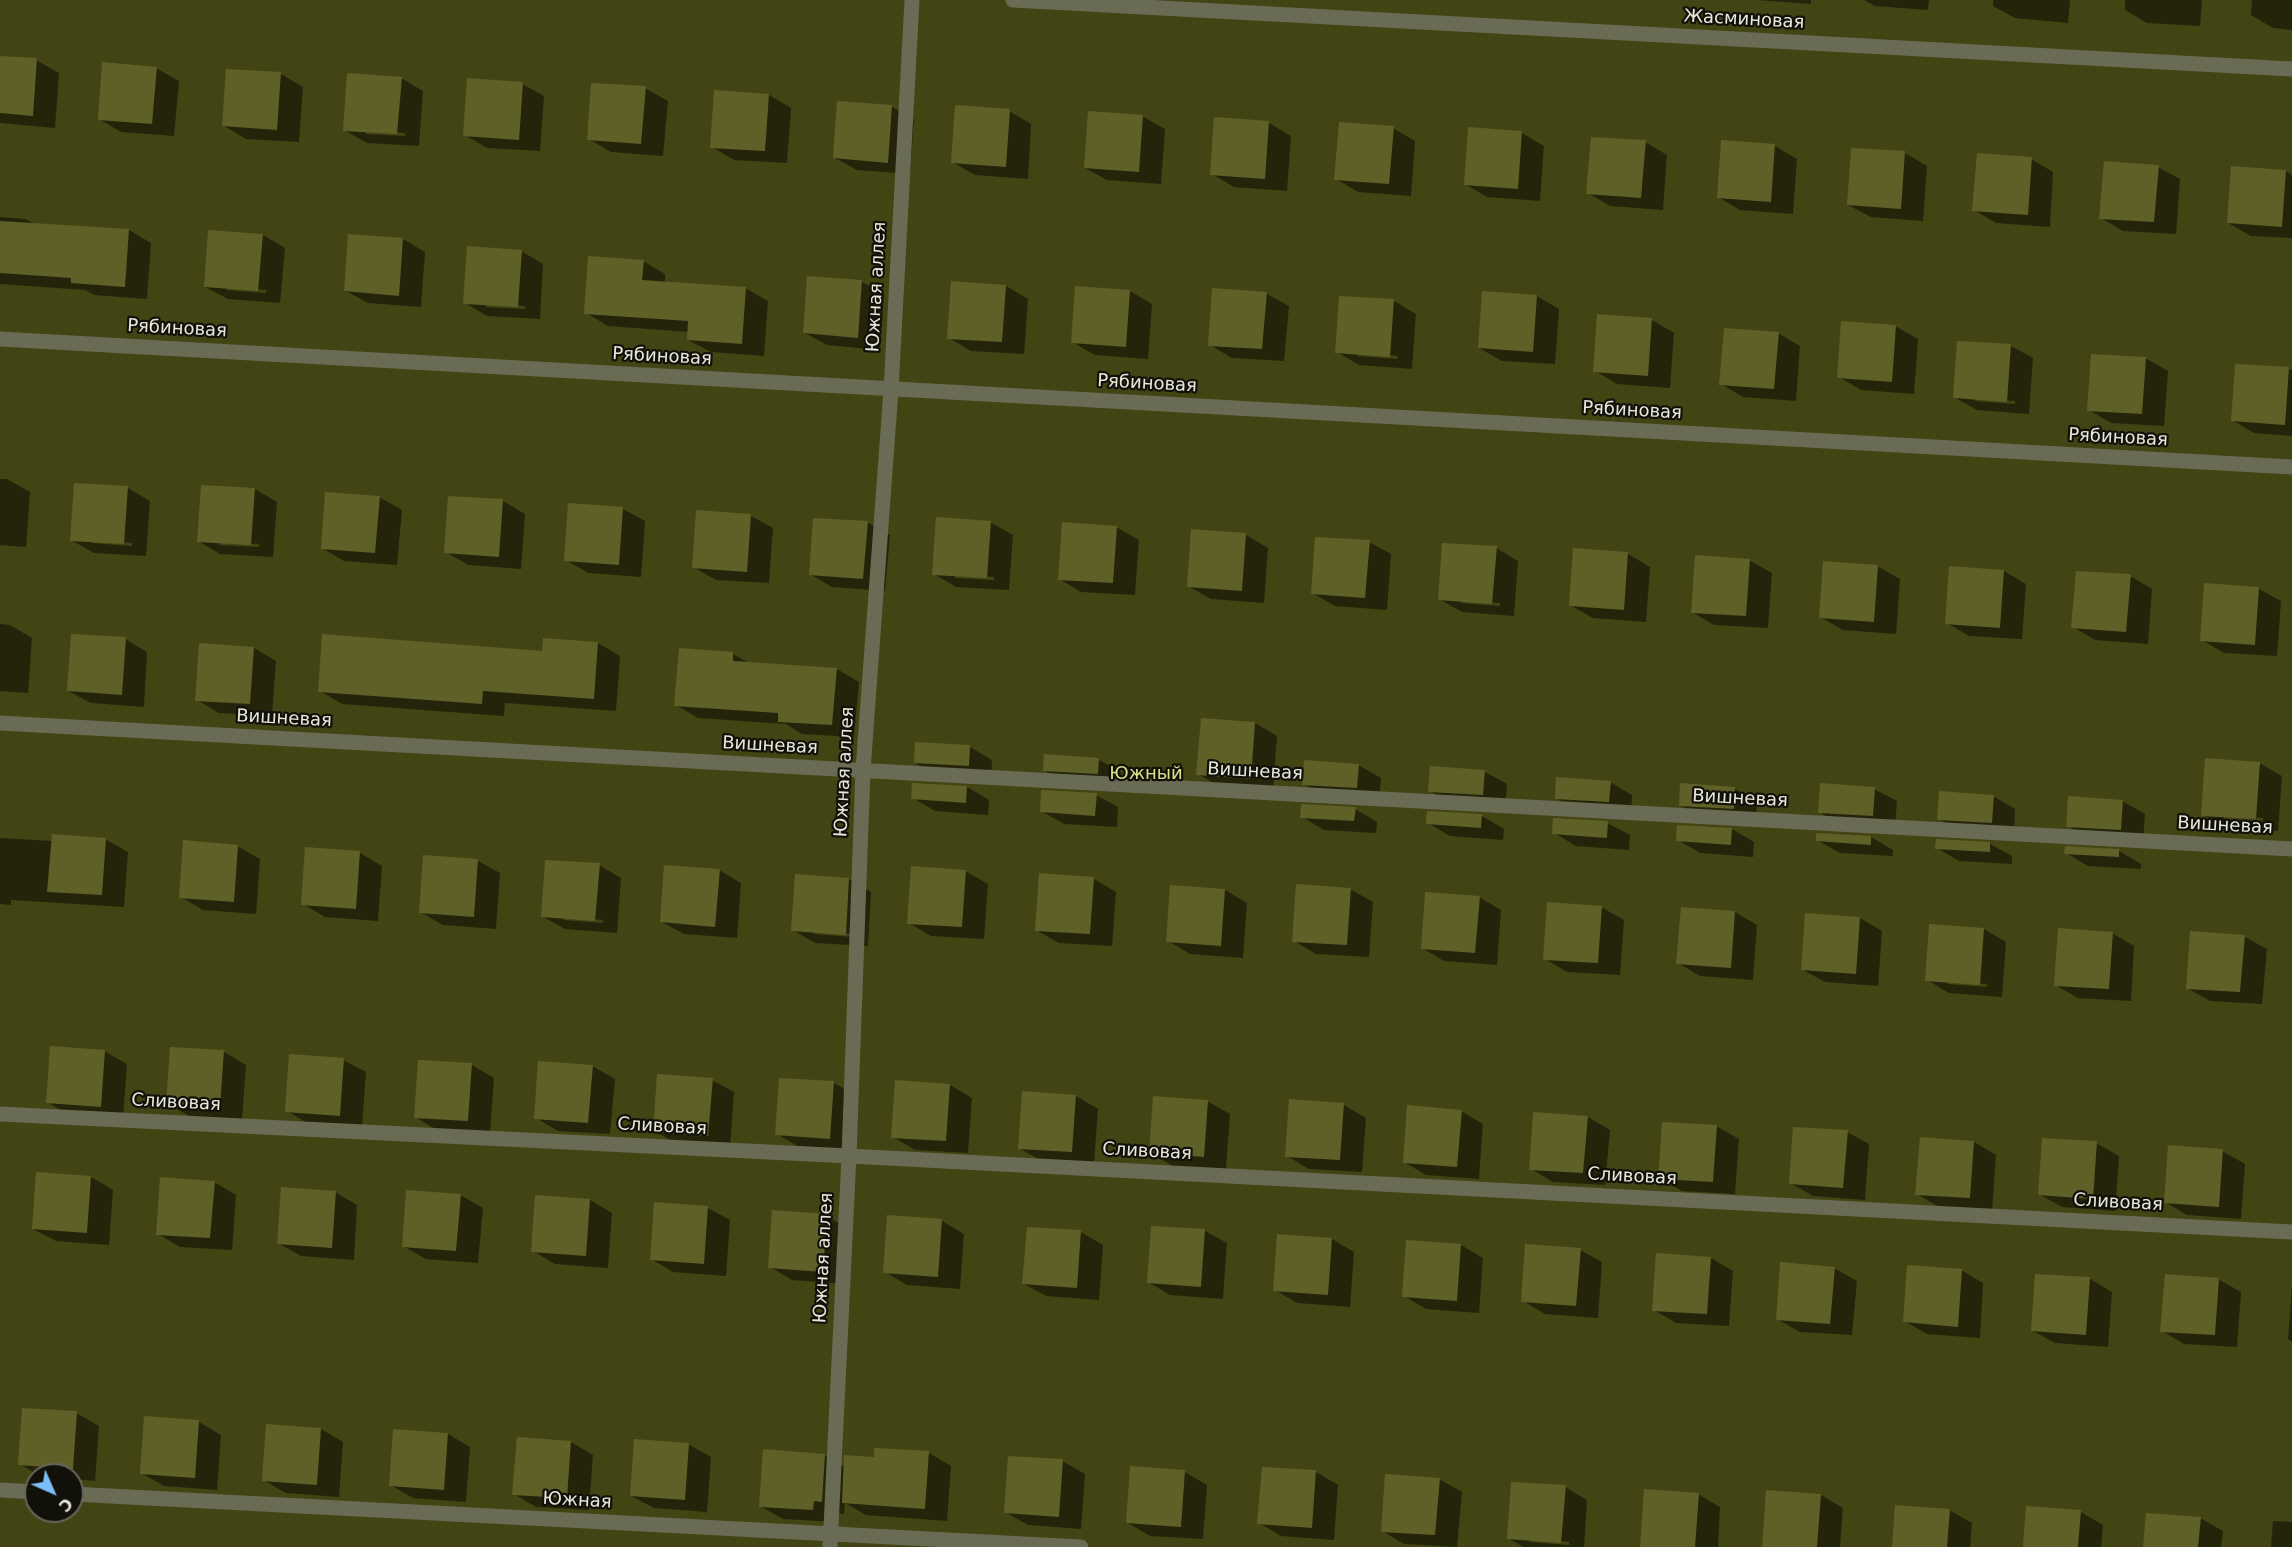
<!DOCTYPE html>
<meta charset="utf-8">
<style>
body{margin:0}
#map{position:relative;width:2292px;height:1547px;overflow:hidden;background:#292917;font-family:"DejaVu Sans",sans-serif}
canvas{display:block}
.north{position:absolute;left:24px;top:1463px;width:60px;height:60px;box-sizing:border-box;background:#111109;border:2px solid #67675d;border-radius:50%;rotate:135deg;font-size:16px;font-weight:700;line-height:24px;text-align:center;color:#e7e7dc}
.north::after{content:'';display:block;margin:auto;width:21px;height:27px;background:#7cbef9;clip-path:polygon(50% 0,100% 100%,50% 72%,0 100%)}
</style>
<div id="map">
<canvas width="2292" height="1547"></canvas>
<div class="north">С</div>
</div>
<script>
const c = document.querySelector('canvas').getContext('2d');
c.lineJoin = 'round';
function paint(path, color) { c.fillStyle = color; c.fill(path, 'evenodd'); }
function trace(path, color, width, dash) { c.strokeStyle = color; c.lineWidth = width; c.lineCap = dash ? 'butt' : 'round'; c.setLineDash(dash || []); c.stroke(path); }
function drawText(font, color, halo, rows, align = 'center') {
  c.font = font + ' "DejaVu Sans",sans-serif'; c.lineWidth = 4.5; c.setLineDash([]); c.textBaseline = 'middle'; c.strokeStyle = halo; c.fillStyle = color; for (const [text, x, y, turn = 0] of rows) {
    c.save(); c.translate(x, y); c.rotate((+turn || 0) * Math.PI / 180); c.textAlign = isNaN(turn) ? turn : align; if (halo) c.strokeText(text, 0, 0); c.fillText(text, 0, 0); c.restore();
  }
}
paint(new Path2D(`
 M 0,0 L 2292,0 L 2292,1547 L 0,1547 ZM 36,1475 L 72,1475 L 72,1511 L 36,1511 Z`), '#434413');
paint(new Path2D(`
 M 1757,0 L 1811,0 L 1811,4 Z
 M 1864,0 L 1929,0 L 1928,10 L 1875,6 Z
 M 1993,0 L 2070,0 L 2068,23 L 2015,18 L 1993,6 Z
 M 2125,0 L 2202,0 L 2200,26 L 2147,23 L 2125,10 Z
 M 2252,0 L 2292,0 L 2292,30 L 2273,28 L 2251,15 Z
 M 0,57 L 36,60 L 59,73 L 55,128 L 0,123 Z
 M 156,68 L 179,81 L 174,136 L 121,132 L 99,119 Z
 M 281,74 L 303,87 L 299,142 L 246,139 L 224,126 Z
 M 401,78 L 423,91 L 419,146 L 367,143 L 344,130 ZM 366,131 L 405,133 L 405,136 L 366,134 Z
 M 522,84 L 544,96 L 540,151 L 487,148 L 465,135 Z
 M 645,88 L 668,101 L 663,156 L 611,152 L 589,139 Z
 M 769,95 L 791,108 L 787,163 L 734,160 L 712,147 Z
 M 892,107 L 914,119 L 910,174 L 857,170 L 835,158 Z
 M 1009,111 L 1031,124 L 1028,179 L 975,175 L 952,162 Z
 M 1142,116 L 1165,129 L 1161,184 L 1107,180 L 1085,168 Z
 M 1216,119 L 1269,123 L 1291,136 L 1287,191 L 1234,187 L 1212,174 Z
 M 1393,128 L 1415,141 L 1411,196 L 1358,192 L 1336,179 Z
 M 1469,129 L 1522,133 L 1544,146 L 1540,201 L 1487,197 L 1465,184 Z
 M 1645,142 L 1667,155 L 1663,210 L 1610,206 L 1588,193 Z
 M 1722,142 L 1775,146 L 1797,159 L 1793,214 L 1740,210 L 1718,197 Z
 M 1852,149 L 1905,153 L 1927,166 L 1923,221 L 1871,217 L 1848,205 Z
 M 2031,159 L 2053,172 L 2050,227 L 1996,223 L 1974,210 Z
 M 2158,167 L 2180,179 L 2176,234 L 2123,231 L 2101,218 Z
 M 2286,171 L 2292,175 L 2292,238 L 2251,236 L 2228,223 Z
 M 0,217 L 26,219 L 36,225 L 129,230 L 151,243 L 147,299 L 94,295 L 85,290 L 0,284 Z
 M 263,235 L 285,248 L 280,303 L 228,299 L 205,287 ZM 227,287 L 266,290 L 266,293 L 227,290 Z
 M 403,239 L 425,252 L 421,307 L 368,303 L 346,291 Z
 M 521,251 L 543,264 L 540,319 L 487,316 L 465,303 ZM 486,304 L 525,306 L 525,309 L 486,307 Z
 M 643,261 L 665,274 L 665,283 L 745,288 L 768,301 L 764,356 L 711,352 L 688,340 L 689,332 L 608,326 L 586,313 Z
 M 862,282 L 884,294 L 880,350 L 827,345 L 805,333 Z
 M 953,283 L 1006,286 L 1028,299 L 1024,354 L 971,351 L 949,338 Z
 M 1130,291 L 1152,304 L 1148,359 L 1095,355 L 1072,342 Z
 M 1267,294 L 1289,306 L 1284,361 L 1232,358 L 1210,345 Z
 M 1537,296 L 1559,309 L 1555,364 L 1502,361 L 1479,348 Z
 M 1394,301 L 1416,314 L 1412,369 L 1359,365 L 1337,352 ZM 1358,353 L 1398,356 L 1397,359 L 1358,356 Z
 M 1599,316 L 1652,320 L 1674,333 L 1670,388 L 1617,384 L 1595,371 Z
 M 1895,326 L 1918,339 L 1914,394 L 1861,390 L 1839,377 Z
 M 1778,333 L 1800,346 L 1796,401 L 1743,397 L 1721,384 Z
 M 1958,342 L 2011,346 L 2033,358 L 2029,414 L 1977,410 L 1954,397 ZM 1975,398 L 2015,401 L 2015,404 L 1975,401 Z
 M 2145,358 L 2168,371 L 2164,426 L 2111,423 L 2089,410 Z
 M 2289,369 L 2292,370 L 2292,436 L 2254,433 L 2232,420 Z
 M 0,479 L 7,479 L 30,492 L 26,547 L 0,545 Z
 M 75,485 L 128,488 L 150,501 L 146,556 L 94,553 L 71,540 ZM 92,540 L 132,543 L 132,546 L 92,543 Z
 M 255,489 L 277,502 L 273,557 L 220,554 L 198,541 ZM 219,542 L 259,544 L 259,547 L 219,545 Z
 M 379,497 L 402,510 L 397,565 L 344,561 L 322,548 Z
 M 450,497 L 503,501 L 525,514 L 521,569 L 468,565 L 446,552 Z
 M 623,509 L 645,521 L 641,577 L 588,573 L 566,560 Z
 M 751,516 L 773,528 L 769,583 L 716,580 L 693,567 Z
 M 867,522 L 890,535 L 885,591 L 832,587 L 810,574 Z
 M 990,522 L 1013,535 L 1009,590 L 956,587 L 934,574 ZM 955,575 L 994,577 L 994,580 L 955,578 Z
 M 1116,527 L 1139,540 L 1135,595 L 1081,592 L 1059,579 Z
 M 1246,535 L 1268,548 L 1264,603 L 1211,599 L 1188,586 Z
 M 1369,542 L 1391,554 L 1387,610 L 1335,606 L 1312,593 Z
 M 1496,548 L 1518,561 L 1514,616 L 1462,612 L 1439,599 ZM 1461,600 L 1500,603 L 1500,606 L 1461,603 Z
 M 1628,554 L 1650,567 L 1646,622 L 1593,618 L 1570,605 Z
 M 1749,560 L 1772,573 L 1768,628 L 1714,625 L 1692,612 Z
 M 1877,566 L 1900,579 L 1896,634 L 1843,630 L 1820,617 Z
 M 2004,571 L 2026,584 L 2022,639 L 1969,636 L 1947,623 Z
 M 2130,576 L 2152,589 L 2148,644 L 2095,640 L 2073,627 Z
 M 2206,585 L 2259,589 L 2281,601 L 2277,656 L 2224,653 L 2202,640 Z
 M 0,624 L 10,625 L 32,638 L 28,693 L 0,691 Z
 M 125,639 L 147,652 L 144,707 L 91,703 L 68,691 Z
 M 598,643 L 620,656 L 616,711 L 505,703 L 504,716 L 342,704 L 320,691 Z
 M 254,648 L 276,661 L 272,716 L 219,713 L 197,700 Z
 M 680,650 L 733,654 L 749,663 L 837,669 L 859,682 L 854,737 L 802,734 L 786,724 L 698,718 L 676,705 Z
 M 1255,723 L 1277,736 L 1273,791 L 1220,787 L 1198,774 Z
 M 970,747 L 992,760 L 991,778 L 937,775 L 915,763 Z
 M 1099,760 L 1121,772 L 1120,786 L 1067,783 L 1044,770 Z
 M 2259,763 L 2282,776 L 2278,831 L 2225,828 L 2203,815 ZM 2224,816 L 2263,818 L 2263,821 L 2224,819 Z
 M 1358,765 L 1381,778 L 1379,800 L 1326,797 L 1304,784 Z
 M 1485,772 L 1507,784 L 1505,807 L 1452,804 L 1430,791 Z
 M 1610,782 L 1632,795 L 1631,814 L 1579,811 L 1556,798 Z
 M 967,787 L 989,800 L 988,815 L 935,811 L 913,798 Z
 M 1735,789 L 1757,801 L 1756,820 L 1702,818 L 1680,805 Z
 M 1874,789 L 1897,801 L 1895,828 L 1841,825 L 1819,812 Z
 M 1096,795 L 1118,807 L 1117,827 L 1064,824 L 1041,811 Z
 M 1993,796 L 2015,809 L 2014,835 L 1961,832 L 1939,819 Z
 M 2122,801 L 2145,814 L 2143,842 L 2090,839 L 2068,826 Z
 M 1355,809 L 1377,822 L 1376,833 L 1324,830 L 1302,817 Z
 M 1482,816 L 1504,829 L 1503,840 L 1450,836 L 1428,823 Z
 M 1607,823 L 1630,835 L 1629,850 L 1576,846 L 1554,833 Z
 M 1732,829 L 1754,842 L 1753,857 L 1700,853 L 1678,840 Z
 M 1818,834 L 1871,837 L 1893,850 L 1893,856 L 1840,853 L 1817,840 Z
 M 0,838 L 52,841 L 105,839 L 128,852 L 124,907 L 11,900 L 11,905 L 0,904 Z
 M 1990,844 L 2012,856 L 2012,864 L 1959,861 L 1937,848 Z
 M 237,846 L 260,859 L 256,914 L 203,910 L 181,897 Z
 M 307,849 L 360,853 L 382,866 L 378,921 L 325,917 L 303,904 Z
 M 2119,851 L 2141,864 L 2141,869 L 2088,866 L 2066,853 Z
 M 478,861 L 500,873 L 496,929 L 443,925 L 420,912 Z
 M 599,865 L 621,878 L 617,933 L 565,929 L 542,916 ZM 564,917 L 603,920 L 603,923 L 564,920 Z
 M 719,870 L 741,883 L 737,938 L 684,934 L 662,922 Z
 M 965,871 L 988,884 L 984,939 L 931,936 L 909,923 Z
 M 849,879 L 871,892 L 868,946 L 815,943 L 793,930 ZM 814,931 L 853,934 L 853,937 L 814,934 Z
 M 1094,879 L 1116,892 L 1112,946 L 1059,943 L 1036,930 Z
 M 1350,889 L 1373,902 L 1369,957 L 1316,954 L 1294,941 Z
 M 1225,890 L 1247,903 L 1243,958 L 1190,954 L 1168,941 Z
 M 1479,897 L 1501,910 L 1497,965 L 1444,961 L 1422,948 Z
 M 1601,907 L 1624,920 L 1620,975 L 1567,972 L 1545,959 Z
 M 1682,909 L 1735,912 L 1757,925 L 1753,980 L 1700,976 L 1678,963 Z
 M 1860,918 L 1882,931 L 1878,986 L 1825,982 L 1803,970 Z
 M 1931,925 L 1984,929 L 2006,942 L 2002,997 L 1949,993 L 1927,980 ZM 1948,981 L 1987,984 L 1987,987 L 1948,984 Z
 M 2112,933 L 2134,946 L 2131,1001 L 2078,998 L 2055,985 Z
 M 2245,937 L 2267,949 L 2262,1004 L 2210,1001 L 2187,988 Z
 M 104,1051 L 127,1064 L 123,1119 L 69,1115 L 47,1102 Z
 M 224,1052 L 246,1065 L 242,1120 L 189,1116 L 167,1103 Z
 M 343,1060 L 366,1072 L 362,1127 L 309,1124 L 287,1111 Z
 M 419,1061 L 472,1065 L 494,1078 L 490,1133 L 437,1130 L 415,1117 Z
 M 592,1066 L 615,1079 L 610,1134 L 558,1131 L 536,1118 Z
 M 712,1080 L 734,1092 L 730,1148 L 677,1144 L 655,1131 Z
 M 834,1083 L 856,1095 L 852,1151 L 799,1147 L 777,1134 Z
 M 950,1085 L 972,1098 L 968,1153 L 915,1150 L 893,1137 Z
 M 1076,1096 L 1098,1109 L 1094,1164 L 1042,1161 L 1019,1148 Z
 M 1207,1101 L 1230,1114 L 1226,1169 L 1173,1166 L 1150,1153 Z
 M 1344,1105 L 1366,1118 L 1362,1172 L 1309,1169 L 1287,1156 Z
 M 1461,1111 L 1483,1124 L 1479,1179 L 1426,1175 L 1404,1162 Z
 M 1588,1117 L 1610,1130 L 1605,1185 L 1553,1182 L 1531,1169 Z
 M 1716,1126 L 1739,1139 L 1735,1194 L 1682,1191 L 1660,1178 Z
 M 1847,1132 L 1869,1144 L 1865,1200 L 1813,1196 L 1790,1183 Z
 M 1921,1138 L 1974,1142 L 1996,1155 L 1992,1210 L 1939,1207 L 1917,1194 Z
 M 2096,1143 L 2119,1156 L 2115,1211 L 2062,1207 L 2039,1194 Z
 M 2222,1151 L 2245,1164 L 2241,1219 L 2187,1215 L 2165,1202 Z
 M 91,1177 L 113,1190 L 109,1245 L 56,1241 L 33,1229 Z
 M 214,1182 L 236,1195 L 232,1250 L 180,1247 L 158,1234 Z
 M 335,1192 L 357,1205 L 354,1260 L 301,1256 L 278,1243 Z
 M 460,1195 L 483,1208 L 478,1263 L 426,1259 L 403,1246 Z
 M 590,1200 L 612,1213 L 608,1268 L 555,1264 L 533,1251 Z
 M 708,1208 L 730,1220 L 726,1276 L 673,1272 L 651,1259 Z
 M 774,1212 L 827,1216 L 849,1229 L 845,1284 L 792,1280 L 770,1267 Z
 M 889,1217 L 942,1221 L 964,1234 L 960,1289 L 907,1285 L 885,1272 Z
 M 1205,1231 L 1227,1243 L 1223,1299 L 1170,1295 L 1148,1282 Z
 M 1081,1232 L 1103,1245 L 1099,1300 L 1046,1296 L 1024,1284 Z
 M 1279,1235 L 1332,1239 L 1354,1252 L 1350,1307 L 1297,1303 L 1275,1290 Z
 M 1408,1241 L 1461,1245 L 1483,1258 L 1479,1313 L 1426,1309 L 1404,1296 Z
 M 1580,1250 L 1602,1262 L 1598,1318 L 1545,1314 L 1523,1301 Z
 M 1658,1255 L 1711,1258 L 1733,1271 L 1729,1326 L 1676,1323 L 1654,1310 Z
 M 1834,1268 L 1857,1281 L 1852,1335 L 1800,1332 L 1777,1319 Z
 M 1961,1270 L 1983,1283 L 1980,1338 L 1927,1334 L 1904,1321 Z
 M 2090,1279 L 2112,1292 L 2108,1347 L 2055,1343 L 2033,1331 Z
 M 2218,1279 L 2241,1292 L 2237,1347 L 2184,1344 L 2162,1331 Z
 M 2292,1286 L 2292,1342 L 2288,1339 Z
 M 76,1413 L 99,1426 L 95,1481 L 72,1479 L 72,1475 L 38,1475 L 20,1464 Z
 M 199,1422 L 221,1435 L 217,1490 L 164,1486 L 141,1473 Z
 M 321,1429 L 343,1442 L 339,1497 L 286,1493 L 263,1480 Z
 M 448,1434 L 470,1447 L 466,1502 L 413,1498 L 390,1485 Z
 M 571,1442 L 593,1455 L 589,1510 L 536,1507 L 514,1494 Z
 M 688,1444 L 711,1457 L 707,1512 L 654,1508 L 631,1496 Z
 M 876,1449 L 929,1453 L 951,1466 L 947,1521 L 866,1515 L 845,1503 L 844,1514 L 836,1513 L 835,1522 L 783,1519 L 760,1506 L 824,1455 L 845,1467 L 875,1459 Z
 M 1062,1461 L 1085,1474 L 1081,1529 L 1028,1525 L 1005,1512 Z
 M 1263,1468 L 1316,1472 L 1338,1485 L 1334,1540 L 1281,1536 L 1259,1523 Z
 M 1185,1472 L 1207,1485 L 1203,1539 L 1150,1536 L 1128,1523 Z
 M 1439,1479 L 1462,1492 L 1457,1547 L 1404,1544 L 1382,1531 Z
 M 1565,1487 L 1587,1500 L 1584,1547 L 1523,1547 L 1508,1538 ZM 1530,1539 L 1569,1542 L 1569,1545 L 1530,1542 Z
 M 1768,1491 L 1821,1495 L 1843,1508 L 1840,1547 L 1765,1547 Z
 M 1698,1494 L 1720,1507 L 1718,1547 L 1643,1547 Z
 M 1949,1510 L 1972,1523 L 1970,1547 L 1893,1547 Z
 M 2081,1512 L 2103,1525 L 2101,1547 L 2024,1547 Z
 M 2200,1518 L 2223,1531 L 2221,1547 L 2145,1547 Z
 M 2273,1521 L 2292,1522 L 2292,1547 L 2271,1547 Z`), '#0007');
paint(new Path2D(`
 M 0,56 L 37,58 L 33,116 L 0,113 Z
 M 102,62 L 157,67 L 152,124 L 98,120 Z
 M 226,69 L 281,72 L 277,130 L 222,126 Z
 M 347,73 L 402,77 L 397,134 L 343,131 Z
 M 467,78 L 523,82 L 519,140 L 463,136 Z
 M 591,83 L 646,86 L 641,144 L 587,140 Z
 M 714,90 L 769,94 L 765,151 L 710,148 Z
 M 837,101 L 892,105 L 888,163 L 833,158 Z
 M 955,105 L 1010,109 L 1006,167 L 951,163 Z
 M 1088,111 L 1143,115 L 1139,172 L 1084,168 Z
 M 1214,117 L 1269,121 L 1265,179 L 1210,175 Z
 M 1339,122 L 1394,126 L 1389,184 L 1334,180 Z
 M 1468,127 L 1522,131 L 1518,189 L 1464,185 Z
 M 1591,137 L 1646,140 L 1641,198 L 1586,194 Z
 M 1721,140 L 1775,144 L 1771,202 L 1717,198 Z
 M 1851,148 L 1905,151 L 1901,209 L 1847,205 Z
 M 1977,153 L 2032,157 L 2028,215 L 1972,211 Z
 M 2104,161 L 2159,165 L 2154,222 L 2099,219 Z
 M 2231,166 L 2286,170 L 2282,227 L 2227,223 Z
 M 0,221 L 129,229 L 125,287 L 71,283 L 71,278 L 0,273 Z
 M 208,230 L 263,234 L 258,291 L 204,287 Z
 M 348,234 L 403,238 L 399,296 L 344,291 Z
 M 467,246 L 522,250 L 518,307 L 463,304 Z
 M 588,256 L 644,260 L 642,280 L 746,287 L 742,344 L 687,340 L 688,321 L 584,314 Z
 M 807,276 L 862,280 L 858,338 L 803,333 Z
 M 951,281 L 1006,285 L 1002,342 L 947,339 Z
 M 1075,286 L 1130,290 L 1126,347 L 1071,343 Z
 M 1212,288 L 1267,292 L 1262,349 L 1208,346 Z
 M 1482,291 L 1537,295 L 1533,352 L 1478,348 Z
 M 1339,296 L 1394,299 L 1390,357 L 1335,353 Z
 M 1597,314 L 1652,318 L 1648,376 L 1593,372 Z
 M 1841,321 L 1896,325 L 1892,382 L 1837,378 Z
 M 1724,328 L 1779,332 L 1774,389 L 1719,385 Z
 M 1957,341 L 2011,344 L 2007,402 L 1953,398 Z
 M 2091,354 L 2146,357 L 2142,414 L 2087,411 Z
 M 2235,364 L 2289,367 L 2285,425 L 2231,421 Z
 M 74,483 L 128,486 L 124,544 L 70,541 Z
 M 201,485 L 255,488 L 251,545 L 197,542 Z
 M 325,492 L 380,496 L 375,553 L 321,549 Z
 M 448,496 L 503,499 L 499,557 L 444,553 Z
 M 568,503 L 623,507 L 619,565 L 564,561 Z
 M 696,510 L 751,514 L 747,572 L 692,568 Z
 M 936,517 L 991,521 L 987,578 L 932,575 Z
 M 813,518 L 868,521 L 863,579 L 809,575 Z
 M 1062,522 L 1117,526 L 1113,583 L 1058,580 Z
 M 1191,529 L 1246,533 L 1242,591 L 1187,587 Z
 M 1315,537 L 1370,540 L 1365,598 L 1311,594 Z
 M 1442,543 L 1497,546 L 1492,604 L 1438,600 Z
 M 1573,548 L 1628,552 L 1624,610 L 1569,606 Z
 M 1695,555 L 1750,559 L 1746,616 L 1691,613 Z
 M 1823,561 L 1878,565 L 1874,622 L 1819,618 Z
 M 1949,566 L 2004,570 L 2000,628 L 1945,624 Z
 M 2076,571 L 2131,574 L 2126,632 L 2071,628 Z
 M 2204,583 L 2259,587 L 2255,645 L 2200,641 Z
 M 71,634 L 126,637 L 122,695 L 67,691 Z
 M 322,634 L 542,651 L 543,638 L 598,642 L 594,699 L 483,691 L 482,704 L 318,692 Z
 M 199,643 L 254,647 L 250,704 L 195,701 Z
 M 679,648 L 733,652 L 733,661 L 837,668 L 832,725 L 778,722 L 778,713 L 674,706 Z
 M 1201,718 L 1255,722 L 1251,779 L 1196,775 Z
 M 915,742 L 970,745 L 969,766 L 914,763 Z
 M 1044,754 L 1099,758 L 1098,774 L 1043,771 Z
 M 2205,758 L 2260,762 L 2256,819 L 2201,816 Z
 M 1304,760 L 1359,764 L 1357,788 L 1302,785 Z
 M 1430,766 L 1485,770 L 1483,795 L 1428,792 Z
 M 1556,777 L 1611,781 L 1609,802 L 1555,799 Z
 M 912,783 L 967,786 L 966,803 L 911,799 Z
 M 1680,783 L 1735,787 L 1734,809 L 1679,806 Z
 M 1820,783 L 1875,787 L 1873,816 L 1818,813 Z
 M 1041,790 L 1097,793 L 1095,816 L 1040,812 Z
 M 1939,791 L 1994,795 L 1992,823 L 1937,820 Z
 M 2068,796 L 2123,800 L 2121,830 L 2066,827 Z
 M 1301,804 L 1356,807 L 1354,821 L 1300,818 Z
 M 1427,811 L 1482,814 L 1481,828 L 1426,824 Z
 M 1553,818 L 1608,821 L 1607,838 L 1552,834 Z
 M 1677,825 L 1732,828 L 1731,845 L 1676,841 Z
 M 1816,833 L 1871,836 L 1871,845 L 1816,841 Z
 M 52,834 L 106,838 L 102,895 L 47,892 Z
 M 1936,839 L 1990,842 L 1990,852 L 1935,849 Z
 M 183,840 L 238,845 L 234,902 L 179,898 Z
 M 2065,846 L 2119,849 L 2119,857 L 2064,854 Z
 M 305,847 L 360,851 L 356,909 L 301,905 Z
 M 423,855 L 478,859 L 474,917 L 419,913 Z
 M 545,860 L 600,863 L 595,921 L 541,917 Z
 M 664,865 L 720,869 L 715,927 L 660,922 Z
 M 911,866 L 966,870 L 962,927 L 907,924 Z
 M 1039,873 L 1094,877 L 1090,934 L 1035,931 Z
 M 795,874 L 849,878 L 846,935 L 791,931 Z
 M 1296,884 L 1351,888 L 1347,945 L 1292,942 Z
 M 1170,885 L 1225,889 L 1221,946 L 1166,942 Z
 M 1425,892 L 1480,896 L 1475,953 L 1421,949 Z
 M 1547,902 L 1602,906 L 1598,963 L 1543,960 Z
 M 1681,907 L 1735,911 L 1731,968 L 1676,964 Z
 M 1805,913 L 1860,917 L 1856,974 L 1801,970 Z
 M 1929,924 L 1984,928 L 1980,985 L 1925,981 Z
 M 2058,928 L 2113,932 L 2109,989 L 2054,986 Z
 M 2190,931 L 2245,935 L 2240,992 L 2186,989 Z
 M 50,1046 L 105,1050 L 101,1107 L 46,1103 Z
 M 170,1047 L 224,1050 L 220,1108 L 166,1104 Z
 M 289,1054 L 344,1058 L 340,1116 L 285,1112 Z
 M 418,1060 L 472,1063 L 468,1121 L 414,1118 Z
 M 538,1061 L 593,1065 L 588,1123 L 534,1119 Z
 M 657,1074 L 713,1078 L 708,1136 L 653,1132 Z
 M 779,1078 L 834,1081 L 830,1139 L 775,1135 Z
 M 895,1080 L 950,1084 L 946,1141 L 891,1138 Z
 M 1022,1091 L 1076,1095 L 1072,1152 L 1018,1149 Z
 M 1153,1096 L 1208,1100 L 1204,1157 L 1149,1153 Z
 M 1289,1099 L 1344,1103 L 1340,1160 L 1285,1157 Z
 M 1407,1105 L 1462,1110 L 1457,1167 L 1403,1163 Z
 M 1533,1112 L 1588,1116 L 1583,1173 L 1529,1170 Z
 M 1662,1122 L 1717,1125 L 1713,1182 L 1658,1179 Z
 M 1793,1127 L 1848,1130 L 1843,1188 L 1789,1184 Z
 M 1920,1137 L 1974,1141 L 1970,1198 L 1915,1195 Z
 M 2042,1138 L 2097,1141 L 2093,1199 L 2038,1195 Z
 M 2168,1145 L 2223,1149 L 2219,1207 L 2164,1203 Z
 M 36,1172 L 91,1176 L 87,1233 L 32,1229 Z
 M 160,1177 L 215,1181 L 210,1238 L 156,1235 Z
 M 281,1187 L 336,1191 L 332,1248 L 277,1244 Z
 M 406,1190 L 461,1194 L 456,1251 L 402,1247 Z
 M 535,1195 L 590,1199 L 586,1256 L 531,1252 Z
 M 654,1202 L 708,1206 L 704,1264 L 650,1260 Z
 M 772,1210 L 827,1214 L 823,1272 L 768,1268 Z
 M 887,1215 L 942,1219 L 938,1277 L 883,1273 Z
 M 1151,1226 L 1205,1229 L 1201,1287 L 1147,1283 Z
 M 1027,1227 L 1081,1230 L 1077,1288 L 1022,1284 Z
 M 1277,1234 L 1332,1238 L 1328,1295 L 1273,1291 Z
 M 1406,1240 L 1461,1244 L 1457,1301 L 1402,1297 Z
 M 1525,1244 L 1581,1248 L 1576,1306 L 1521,1302 Z
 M 1656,1253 L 1711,1257 L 1707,1314 L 1652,1311 Z
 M 1780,1262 L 1835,1267 L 1830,1324 L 1776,1320 Z
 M 1907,1265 L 1962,1269 L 1958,1327 L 1903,1322 Z
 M 2035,1274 L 2090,1277 L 2086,1335 L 2031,1331 Z
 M 2165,1274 L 2219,1278 L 2215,1335 L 2160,1332 Z
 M 22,1408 L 77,1411 L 73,1469 L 18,1465 Z
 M 144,1416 L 199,1420 L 195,1478 L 140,1474 Z
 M 266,1424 L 321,1428 L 317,1485 L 262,1481 Z
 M 393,1429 L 448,1433 L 444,1490 L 389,1486 Z
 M 517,1437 L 571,1441 L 567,1498 L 512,1495 Z
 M 634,1439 L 689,1443 L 685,1500 L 630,1496 Z
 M 874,1448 L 929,1451 L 925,1509 L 842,1503 L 844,1455 L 874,1457 Z
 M 763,1449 L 825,1454 L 822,1502 L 814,1501 L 813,1510 L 759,1507 Z
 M 1008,1456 L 1063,1459 L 1059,1517 L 1004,1513 Z
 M 1130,1466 L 1185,1470 L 1181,1527 L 1126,1523 Z
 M 1262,1467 L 1316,1470 L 1312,1528 L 1257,1524 Z
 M 1385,1474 L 1440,1478 L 1435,1535 L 1381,1532 Z
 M 1511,1482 L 1566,1485 L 1561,1543 L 1507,1539 Z
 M 1644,1489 L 1699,1493 L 1695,1547 L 1640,1547 Z
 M 1766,1490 L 1821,1494 L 1817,1547 L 1762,1547 Z
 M 1895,1505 L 1950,1509 L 1947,1547 L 1892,1547 Z
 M 2026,1506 L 2081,1510 L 2078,1547 L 2023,1547 Z
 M 2146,1513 L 2201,1517 L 2198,1547 L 2143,1547 Z`), '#5f6028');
trace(new Path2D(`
 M 1013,0 L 2292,69
 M 0,339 L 2292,467
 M 0,723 L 2292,849
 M 0,1114 L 849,1156 L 2292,1232
 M 0,1490 L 36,1492
 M 72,1494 L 1081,1547
 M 830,1547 L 849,1156 L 863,770 L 891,390 L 912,0`), '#6a6b54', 15);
drawText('18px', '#e7e7dc', '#111109', [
 ["Жасминовая",1744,20,3],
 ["Южная аллея",877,287,-87],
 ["Рябиновая",177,329,3],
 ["Рябиновая",662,357,3],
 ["Рябиновая",1147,384,3],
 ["Рябиновая",1632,411,3],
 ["Рябиновая",2118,438,3],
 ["Вишневая",284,719,3],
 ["Вишневая",770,746,3],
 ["Южная аллея",845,772,-87],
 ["Вишневая",1255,772,3],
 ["Вишневая",1740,799,3],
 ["Вишневая",2225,826,3],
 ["Сливовая",176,1103,3],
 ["Сливовая",662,1127,3],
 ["Сливовая",1147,1152,3],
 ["Сливовая",1632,1177,3],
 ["Сливовая",2118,1203,3],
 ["Южная аллея",824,1258,-87],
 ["Южная",577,1501,3]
]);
drawText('18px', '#dde08b', '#111109', [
 ["Южный",1146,774]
]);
</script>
